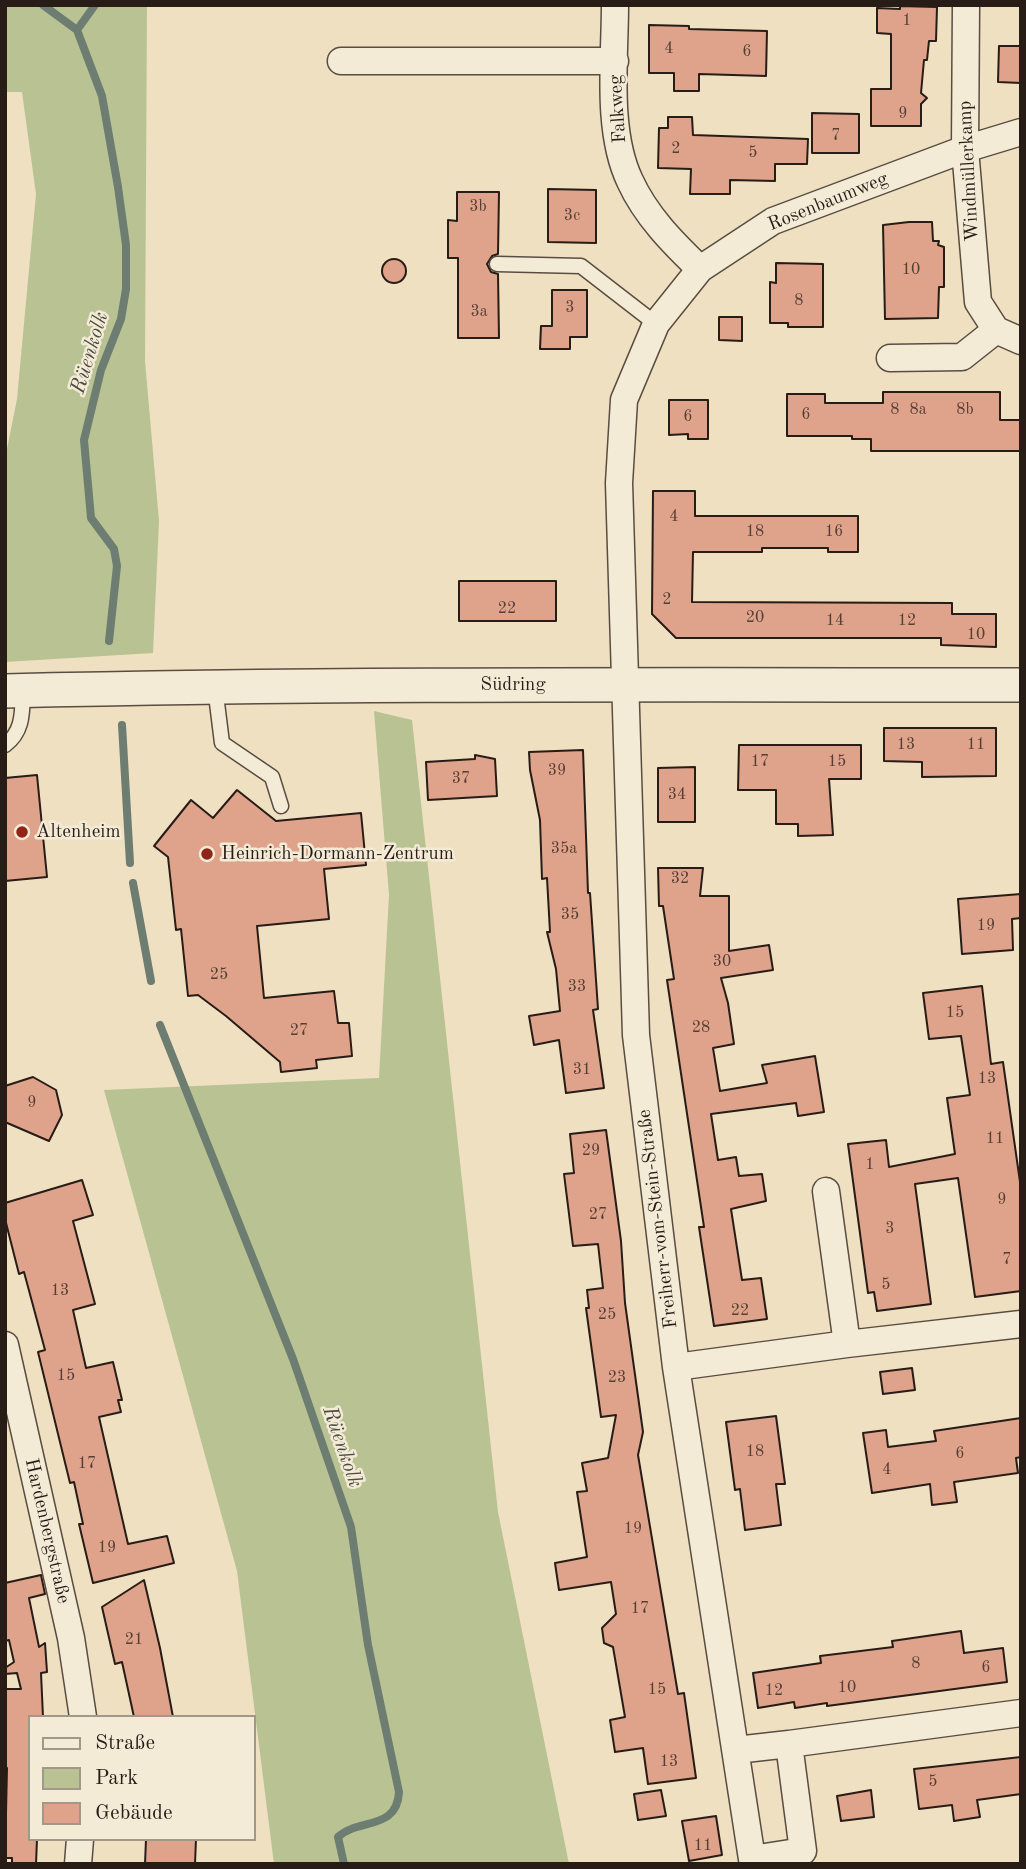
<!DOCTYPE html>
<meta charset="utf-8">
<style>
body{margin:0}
#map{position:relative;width:1026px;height:1869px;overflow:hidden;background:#eee0c1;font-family:"Old Standard TT",serif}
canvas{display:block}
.frame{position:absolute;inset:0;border:7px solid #271c16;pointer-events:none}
.legend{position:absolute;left:28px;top:1715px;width:228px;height:126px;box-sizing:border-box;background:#f4ebd7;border:2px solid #a2988a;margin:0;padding:9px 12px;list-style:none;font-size:21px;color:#271c16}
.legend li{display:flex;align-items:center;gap:14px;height:35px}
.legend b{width:35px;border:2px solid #a2988a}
</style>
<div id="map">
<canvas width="1026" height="1869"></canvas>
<div class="frame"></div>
<ul class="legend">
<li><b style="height:9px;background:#f4ebd7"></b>Straße</li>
<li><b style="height:19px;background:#b9c292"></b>Park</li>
<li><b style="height:19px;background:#dfa28b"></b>Gebäude</li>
</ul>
</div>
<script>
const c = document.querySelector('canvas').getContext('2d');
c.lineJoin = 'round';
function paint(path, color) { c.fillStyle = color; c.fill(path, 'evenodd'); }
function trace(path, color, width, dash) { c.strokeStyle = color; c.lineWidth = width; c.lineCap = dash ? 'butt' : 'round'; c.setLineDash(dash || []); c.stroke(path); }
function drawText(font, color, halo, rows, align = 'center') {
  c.font = font + ' "Old Standard TT",serif'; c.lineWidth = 5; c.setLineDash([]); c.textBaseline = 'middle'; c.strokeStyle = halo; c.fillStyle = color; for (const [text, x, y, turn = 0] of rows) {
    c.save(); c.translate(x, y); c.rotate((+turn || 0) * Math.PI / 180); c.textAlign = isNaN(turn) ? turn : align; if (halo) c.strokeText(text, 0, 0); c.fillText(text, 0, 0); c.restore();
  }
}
paint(new Path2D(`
 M 5,5 L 147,5 L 145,361 L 159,521 L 153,653 L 5,662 L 5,459 L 17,399 L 36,194 L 22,92 L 5,92 Z
 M 374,711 L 412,720 L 498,1512 L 569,1864 L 274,1864 L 237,1571 L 104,1090 L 379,1078 L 389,895 Z`), '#b9c292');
trace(new Path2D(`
 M 43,5 L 77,30 L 102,96 L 118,187 L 126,245 L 126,289 L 121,319 L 101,370 L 84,440 L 91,518 L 114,549 L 117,566 L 109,641
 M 77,30 L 95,5
 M 122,725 L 130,863
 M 133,883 L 151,981
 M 160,1025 L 293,1359 L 351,1527 L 368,1645 L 399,1792 C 397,1831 358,1818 338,1837 L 344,1864`), '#6d7d71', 8);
const building = new Path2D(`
 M 900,6 L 937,7 L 936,41 L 929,41 L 927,60 L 924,60 L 921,93 L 927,98 L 921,104 L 921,126 L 871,126 L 871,89 L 891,89 L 891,34 L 877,33 L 877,8 L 900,9 Z
 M 649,25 L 689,26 L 689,29 L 767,31 L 766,76 L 699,74 L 699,91 L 674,91 L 674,73 L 649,73 Z
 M 999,46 L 1021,46 L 1021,83 L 998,82 Z
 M 812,113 L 859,114 L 859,153 L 812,153 Z
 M 668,117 L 692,117 L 693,135 L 808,139 L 807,164 L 775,164 L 775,181 L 730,180 L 730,194 L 690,194 L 691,169 L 658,168 L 659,128 L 668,128 Z
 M 548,189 L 596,190 L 596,243 L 548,242 Z
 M 457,192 L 499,192 L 498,254 L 492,256 L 487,264 L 491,272 L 498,274 L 499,338 L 458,338 L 458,258 L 448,258 L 448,220 L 457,221 Z
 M 909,222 L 932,222 L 933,241 L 939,241 L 938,245 L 944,247 L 944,287 L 939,287 L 938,318 L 885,319 L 883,225 Z
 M382 271a12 12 0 1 1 24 0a12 12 0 1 1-24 0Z
 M 776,263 L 823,264 L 823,327 L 788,327 L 788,323 L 770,323 L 770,282 L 776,283 Z
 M 552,290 L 587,290 L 587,337 L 570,337 L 570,349 L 540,349 L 541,326 L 552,326 Z
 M 719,317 L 742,317 L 742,341 L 719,340 Z
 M 883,392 L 1000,392 L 1000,420 L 1021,420 L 1021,451 L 871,451 L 871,439 L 852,439 L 852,436 L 787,436 L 787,394 L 825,394 L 825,403 L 883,403 Z
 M 669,400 L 708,400 L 708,439 L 688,439 L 688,434 L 669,435 Z
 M 653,491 L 695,491 L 695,516 L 858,516 L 858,552 L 828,552 L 828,548 L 762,548 L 762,552 L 693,552 L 692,602 L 952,603 L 952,614 L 996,614 L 996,647 L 941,645 L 941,638 L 676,638 L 652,614 Z
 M 459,581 L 556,581 L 556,621 L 459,621 Z
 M 884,728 L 996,728 L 996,776 L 922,777 L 922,762 L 884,761 Z
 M 739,745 L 861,745 L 861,779 L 829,779 L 833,835 L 798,836 L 798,824 L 776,824 L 776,790 L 738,790 Z
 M 583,750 L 588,893 L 590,893 L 598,1009 L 593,1010 L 604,1088 L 566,1093 L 559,1040 L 534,1045 L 529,1016 L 560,1011 L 556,969 L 547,932 L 550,932 L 547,878 L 542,879 L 540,820 L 530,770 L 529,752 Z
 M 475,755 L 495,759 L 497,796 L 428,800 L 426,762 L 475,759 Z
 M 695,767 L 695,822 L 658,822 L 658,768 Z
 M 37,775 L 47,877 L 5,881 L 5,778 Z
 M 237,790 L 276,821 L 361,813 L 366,865 L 324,869 L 329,919 L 257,926 L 264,998 L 334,991 L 338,1023 L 349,1023 L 352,1056 L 316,1060 L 317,1068 L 281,1072 L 280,1062 L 226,1016 L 198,995 L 188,996 L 181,929 L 176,930 L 168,857 L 154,846 L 191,800 L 213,818 Z
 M 658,868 L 703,868 L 700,896 L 729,896 L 729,951 L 769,945 L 773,970 L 721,978 L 728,1003 L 734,1044 L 713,1048 L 720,1091 L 767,1083 L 762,1065 L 815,1056 L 824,1112 L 798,1116 L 796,1103 L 711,1114 L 718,1160 L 736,1157 L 739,1176 L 762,1174 L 766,1201 L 731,1209 L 742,1280 L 761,1278 L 767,1319 L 714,1326 L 699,1227 L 704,1227 L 667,980 L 674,979 L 663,906 L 659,906 Z
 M 1021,894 L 1021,918 L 1012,919 L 1013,950 L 962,954 L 958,899 Z
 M 982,986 L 991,1064 L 1003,1062 L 1021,1189 L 1021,1291 L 975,1297 L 958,1178 L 915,1184 L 931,1304 L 877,1311 L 874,1292 L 868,1293 L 848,1144 L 886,1140 L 889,1167 L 955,1154 L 947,1098 L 970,1095 L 961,1036 L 929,1039 L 923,993 Z
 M 33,1077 L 56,1090 L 62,1115 L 49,1141 L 5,1122 L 5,1086 Z
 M 606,1130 L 621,1241 L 625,1303 L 643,1432 L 638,1455 L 678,1694 L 684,1693 L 696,1778 L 648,1784 L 643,1748 L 615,1752 L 610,1720 L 625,1717 L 613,1647 L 604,1643 L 602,1628 L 616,1614 L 611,1582 L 559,1590 L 555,1563 L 587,1557 L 577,1492 L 587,1491 L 582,1463 L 608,1458 L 616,1415 L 601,1417 L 586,1308 L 589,1308 L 587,1290 L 603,1288 L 598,1244 L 573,1246 L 564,1174 L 574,1173 L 570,1134 Z
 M 82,1180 L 93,1215 L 73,1221 L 95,1304 L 73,1310 L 86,1368 L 113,1362 L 122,1400 L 118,1400 L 121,1412 L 99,1417 L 128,1544 L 167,1536 L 174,1563 L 93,1583 L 79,1524 L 83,1524 L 74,1482 L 70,1483 L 38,1352 L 45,1350 L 24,1272 L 19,1274 L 5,1219 L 5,1203 Z
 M 912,1368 L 915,1390 L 883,1394 L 880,1372 Z
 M 776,1416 L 785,1484 L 776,1484 L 781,1525 L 745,1530 L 740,1489 L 735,1490 L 726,1422 Z
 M 1021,1418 L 1021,1457 L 1016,1458 L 1018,1473 L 954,1482 L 957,1502 L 932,1505 L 930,1484 L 872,1493 L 863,1433 L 886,1430 L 888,1447 L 936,1441 L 934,1431 Z
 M 41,1575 L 45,1594 L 29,1598 L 39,1647 L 45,1643 L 47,1672 L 41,1673 L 43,1717 L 30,1717 L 30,1839 L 37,1839 L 36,1864 L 12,1864 L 12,1858 L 5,1858 L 7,1768 L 5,1768 L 5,1689 L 21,1689 L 17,1673 L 5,1674 L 5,1668 L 14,1662 L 9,1640 L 5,1641 L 5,1583 Z
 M 144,1580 L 160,1648 L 173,1717 L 134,1717 L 122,1662 L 115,1664 L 102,1607 Z
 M 961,1631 L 964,1653 L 1003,1648 L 1007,1682 L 827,1706 L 827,1703 L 795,1708 L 794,1702 L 758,1708 L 753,1673 L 821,1663 L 820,1656 L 893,1647 L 892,1641 Z
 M 1021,1757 L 1021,1794 L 977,1800 L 980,1817 L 954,1821 L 952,1805 L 919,1809 L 914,1769 Z
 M 661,1790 L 666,1816 L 638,1820 L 634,1794 Z
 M 871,1790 L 874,1817 L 841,1821 L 837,1796 Z
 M 716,1816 L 722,1855 L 689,1861 L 682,1821 Z
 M 146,1839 L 196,1839 L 195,1864 L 145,1864 Z`);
paint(building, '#dfa28b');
trace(building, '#271c16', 2);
const service = new Path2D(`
 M 497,264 L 581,266 L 656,324
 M 215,687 L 222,743 L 272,777 L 281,806
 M 5,745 C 24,731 22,711 23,690`);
const minor = new Path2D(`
 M 615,5 C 615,59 606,131 630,181 C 646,216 673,243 700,269
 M 966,5 L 965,149 L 978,302 L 996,330 L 1021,341
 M 341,61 L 615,61
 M 890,358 L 962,357 L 996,330
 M 826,1191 L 847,1344
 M 5,1345 L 71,1638 L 83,1717
 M 676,1367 L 847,1344 L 1021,1324
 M 789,1744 L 1021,1713
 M 736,1750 L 789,1744 L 803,1851 L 752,1859 L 676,1367 L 636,1035 L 619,483 L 624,400 L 656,324 L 700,269 L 773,221 L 965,149 L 1021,132
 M 78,1864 L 80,1839`);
const tertiary = new Path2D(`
 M 5,691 C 344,683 682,685 1021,685`);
trace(service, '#594d41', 17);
trace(minor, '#594d41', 29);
trace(tertiary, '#594d41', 36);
trace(service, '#f4ebd7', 14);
trace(minor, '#f4ebd7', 26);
trace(tertiary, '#f4ebd7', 33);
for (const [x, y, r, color] of [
 [22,832,7,"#8f2418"],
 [207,854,7,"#8f2418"]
]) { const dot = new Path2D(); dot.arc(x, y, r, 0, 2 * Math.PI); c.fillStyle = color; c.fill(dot); trace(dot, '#f4ebd7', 2.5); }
drawText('16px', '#553e33', null, [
 ["1",907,21],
 ["4",669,49],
 ["6",747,52],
 ["9",903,114],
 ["7",836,136],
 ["2",676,149],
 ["5",753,153],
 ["3b",478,207],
 ["3c",572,216],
 ["10",911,270],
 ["8",799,301],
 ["3",570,308],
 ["3a",479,312],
 ["8",895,410],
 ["8a",918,410],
 ["8b",965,410],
 ["6",806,415],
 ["6",688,417],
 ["4",674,517],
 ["18",755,532],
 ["16",834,532],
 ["2",667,600],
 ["22",507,609],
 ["20",755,618],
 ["14",835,621],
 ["12",907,621],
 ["10",976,635],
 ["13",906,745],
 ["11",976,745],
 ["17",760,762],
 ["15",837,762],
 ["39",557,771],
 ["37",461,779],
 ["34",677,795],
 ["35a",564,849],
 ["32",680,879],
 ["35",570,915],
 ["19",986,926],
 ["30",722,962],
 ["25",219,975],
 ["33",577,987],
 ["15",955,1013],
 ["28",701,1028],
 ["27",299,1031],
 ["31",582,1070],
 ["13",987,1079],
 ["9",32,1103],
 ["11",995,1139],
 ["29",591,1151],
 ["1",870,1165],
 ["9",1002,1200],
 ["27",598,1215],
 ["3",890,1229],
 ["7",1007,1260],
 ["5",886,1285],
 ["13",60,1291],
 ["22",740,1311],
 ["25",607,1315],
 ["15",66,1376],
 ["23",617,1378],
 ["18",755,1452],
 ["6",960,1454],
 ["17",87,1464],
 ["4",887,1470],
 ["19",633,1529],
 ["19",107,1548],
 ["17",640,1609],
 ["21",134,1640],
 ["8",916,1664],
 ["6",986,1668],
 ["10",847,1688],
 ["15",657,1690],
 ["12",774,1691],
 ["13",669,1762],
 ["5",933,1782],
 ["11",703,1846]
]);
drawText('19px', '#271c16', '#f4ebd7', [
 ["Falkweg",618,109,-94],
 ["Windmüllerkamp",969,171,-93],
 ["Rosenbaumweg",828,202,-22],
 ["Südring",513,685],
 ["Freiherr-vom-Stein-Straße",658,1219,-97],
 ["Hardenbergstraße",47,1531,77]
]);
drawText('19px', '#271c16', '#f4ebd7', [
 ["Altenheim",36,832],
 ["Heinrich-Dormann-Zentrum",221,854]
], 'left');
drawText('italic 21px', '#4a4d43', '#f4ebd7', [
 ["Rüenkolk",90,353,-73],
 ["Rüenkolk",342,1447,71]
]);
</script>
